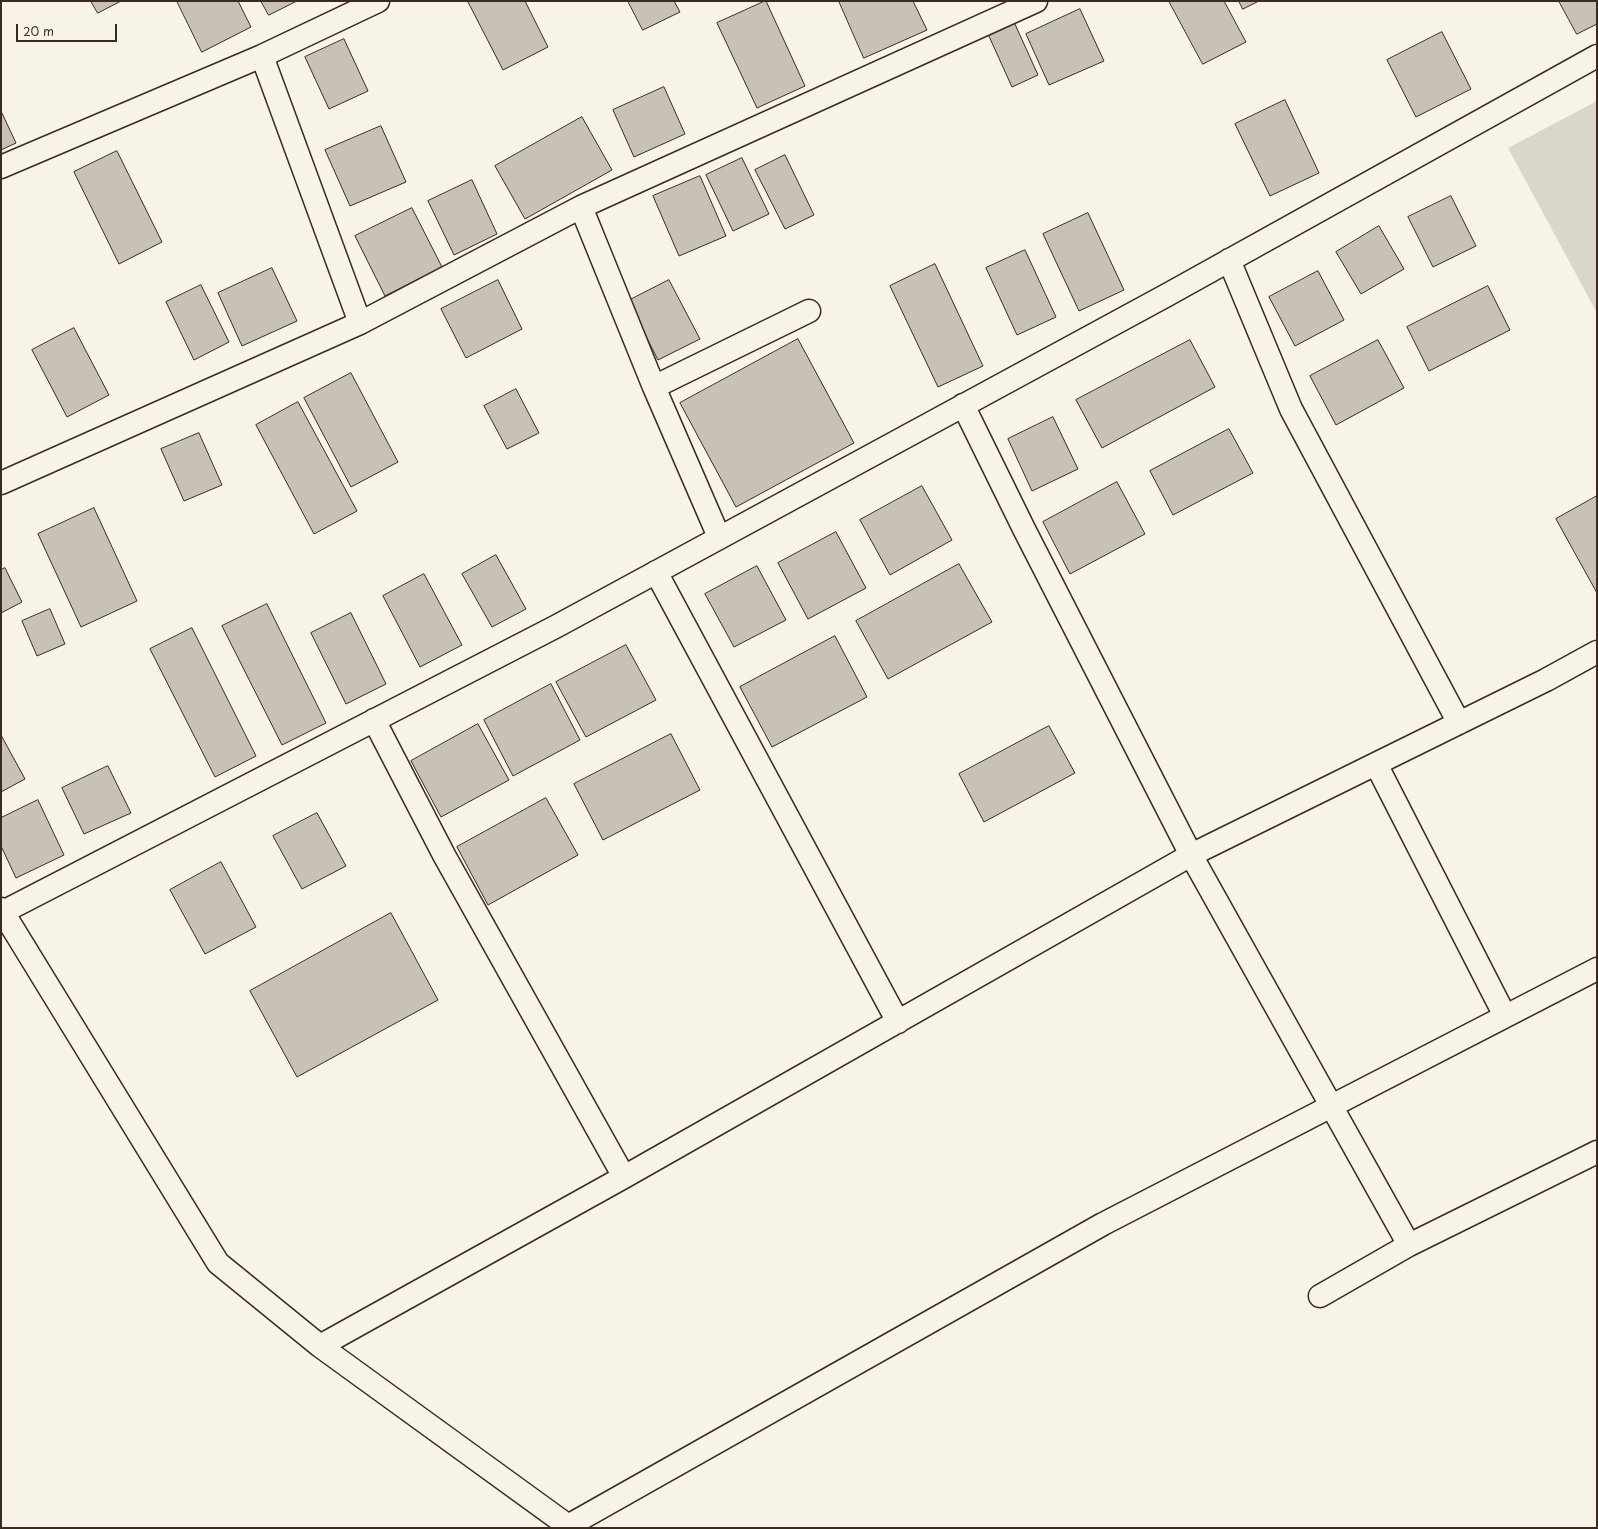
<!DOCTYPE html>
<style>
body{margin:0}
#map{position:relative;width:1598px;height:1529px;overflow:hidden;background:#f7f3e8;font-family:"Playpen Sans",sans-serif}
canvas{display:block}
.frame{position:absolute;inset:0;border:2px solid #3b2a1e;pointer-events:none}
.scale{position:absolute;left:16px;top:24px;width:101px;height:18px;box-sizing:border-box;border:2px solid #3b2a1e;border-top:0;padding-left:5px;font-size:12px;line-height:14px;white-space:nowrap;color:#3b2a1e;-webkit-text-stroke:3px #f7f3e8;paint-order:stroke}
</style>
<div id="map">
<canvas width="1598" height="1529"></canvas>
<div class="frame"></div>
<div class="scale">20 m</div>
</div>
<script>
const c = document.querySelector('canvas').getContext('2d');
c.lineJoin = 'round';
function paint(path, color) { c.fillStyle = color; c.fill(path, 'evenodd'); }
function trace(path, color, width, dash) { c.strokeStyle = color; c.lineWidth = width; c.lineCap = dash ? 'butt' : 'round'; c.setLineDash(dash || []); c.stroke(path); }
paint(new Path2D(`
 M 1597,101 L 1597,313 L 1508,148 Z`), '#dbd6cb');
const building = new Path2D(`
 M 91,1 L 121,1 L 98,13 Z
 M 177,1 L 238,1 L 251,27 L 202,52 Z
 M 261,1 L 297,1 L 269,15 Z
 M 471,1 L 525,1 L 548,47 L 503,70 L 468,2 Z
 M 628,1 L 674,1 L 680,12 L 643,30 Z
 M 765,1 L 766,1 L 805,86 L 757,108 L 717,23 Z
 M 839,1 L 913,1 L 927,30 L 864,58 Z
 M 1169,1 L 1224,1 L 1246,42 L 1203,64 Z
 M 1239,1 L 1259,1 L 1243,9 Z
 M 1559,1 L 1597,1 L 1597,24 L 1577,34 Z
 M 1080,9 L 1104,61 L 1049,85 L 1026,34 Z
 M 1014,22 L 1038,75 L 1012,87 L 988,34 Z
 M 1442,32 L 1471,89 L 1416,117 L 1387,60 Z
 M 344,39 L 368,91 L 329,109 L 305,57 Z
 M 664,87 L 685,134 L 634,157 L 613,110 Z
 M 1285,100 L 1319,173 L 1270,196 L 1235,124 Z
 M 1,111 L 16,143 L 1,150 Z
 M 582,117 L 612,170 L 525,219 L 495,166 Z
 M 381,126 L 406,182 L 350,206 L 325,150 Z
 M 117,151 L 162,242 L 119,264 L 74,172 Z
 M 785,155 L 814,215 L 785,229 L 755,170 Z
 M 742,158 L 769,214 L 733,231 L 706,175 Z
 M 700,176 L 726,236 L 679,256 L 653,196 Z
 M 472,180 L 497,234 L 454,255 L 428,201 Z
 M 1451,196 L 1476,246 L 1433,267 L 1408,217 Z
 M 412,208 L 442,267 L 385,296 L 355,236 Z
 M 1088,213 L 1124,290 L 1079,311 L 1043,234 Z
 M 1379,226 L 1404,269 L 1361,294 L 1336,252 Z
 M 1025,250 L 1056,317 L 1017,335 L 986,268 Z
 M 935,264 L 983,366 L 938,387 L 890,286 Z
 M 272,268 L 297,321 L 242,346 L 218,293 Z
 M 1318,271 L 1344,320 L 1295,346 L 1269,297 Z
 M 498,280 L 522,329 L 466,358 L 441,309 Z
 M 669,280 L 700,339 L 658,360 L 628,301 Z
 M 201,285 L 229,342 L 194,360 L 166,302 Z
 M 1488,286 L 1510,330 L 1429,371 L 1407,327 Z
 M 74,328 L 109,395 L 67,417 L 32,350 Z
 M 798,339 L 854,443 L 736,507 L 680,403 Z
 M 1190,340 L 1215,387 L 1102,448 L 1076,400 Z
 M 1378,340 L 1404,388 L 1336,425 L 1310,376 Z
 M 351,373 L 398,462 L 351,487 L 304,398 Z
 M 516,389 L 539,433 L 507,449 L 484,406 Z
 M 298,402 L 357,511 L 314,534 L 256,425 Z
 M 1053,417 L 1078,469 L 1032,491 L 1008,439 Z
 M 1229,429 L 1253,473 L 1173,515 L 1150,471 Z
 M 199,433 L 222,485 L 184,501 L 161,449 Z
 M 1117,482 L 1145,534 L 1070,574 L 1043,522 Z
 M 922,486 L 952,540 L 890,575 L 860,520 Z
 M 1597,496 L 1597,593 L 1556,519 Z
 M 94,508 L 137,601 L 81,627 L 38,534 Z
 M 836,532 L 866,588 L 808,619 L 778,563 Z
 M 496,555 L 526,609 L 492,627 L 462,574 Z
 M 959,564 L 992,622 L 888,679 L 856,621 Z
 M 757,566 L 786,620 L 734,647 L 705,594 Z
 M 5,568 L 22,602 L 1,613 L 1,570 Z
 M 424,574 L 462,645 L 420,667 L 383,596 Z
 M 267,604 L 326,723 L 282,745 L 222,626 Z
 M 50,609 L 65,644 L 37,656 L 22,621 Z
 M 351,613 L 386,684 L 346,704 L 311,633 Z
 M 192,628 L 256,756 L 215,777 L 150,649 Z
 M 835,636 L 867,697 L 772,747 L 740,687 Z
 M 626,645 L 656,700 L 586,737 L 556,682 Z
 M 551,684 L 580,740 L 513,776 L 484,720 Z
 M 478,724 L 509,780 L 441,817 L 411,761 Z
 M 1049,726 L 1075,773 L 984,822 L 959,774 Z
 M 671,734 L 700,790 L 603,840 L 574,784 Z
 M 1,735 L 25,779 L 1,792 Z
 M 108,766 L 131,813 L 84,834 L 62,788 Z
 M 546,798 L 578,855 L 488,905 L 457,847 Z
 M 38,800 L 64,855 L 16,878 L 1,846 L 1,818 Z
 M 317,813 L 346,866 L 302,889 L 273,836 Z
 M 221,862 L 256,927 L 205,954 L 170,890 Z
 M 391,913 L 438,1000 L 297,1077 L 250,991 Z`);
paint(building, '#c8c1b6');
trace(building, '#3b2a1e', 1);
const minor = new Path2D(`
 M 262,56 L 360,323
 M 1,167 L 262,56 L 378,1
 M 581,207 L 654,387 L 719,537
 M 1229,260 L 1291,409 L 1459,723
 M 654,387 L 809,311
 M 963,405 L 1024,529 L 1191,855 L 1409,1245
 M 1,483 L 360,323 L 581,207 L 1036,1
 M 656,572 L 898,1022
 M 374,720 L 444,855 L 624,1177
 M 1376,764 L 1505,1016
 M 1,909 L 218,1263 L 320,1346 L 571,1528
 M 3,912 L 557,626 L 1167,295 L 1597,56
 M 1320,1296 L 1409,1245 L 1597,1152
 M 320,1346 L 624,1177 L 1191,855 L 1546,680 L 1597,652
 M 568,1526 L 1103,1224 L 1597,969`);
trace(minor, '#3b2a1e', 25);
trace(minor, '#f7f3e8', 22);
</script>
